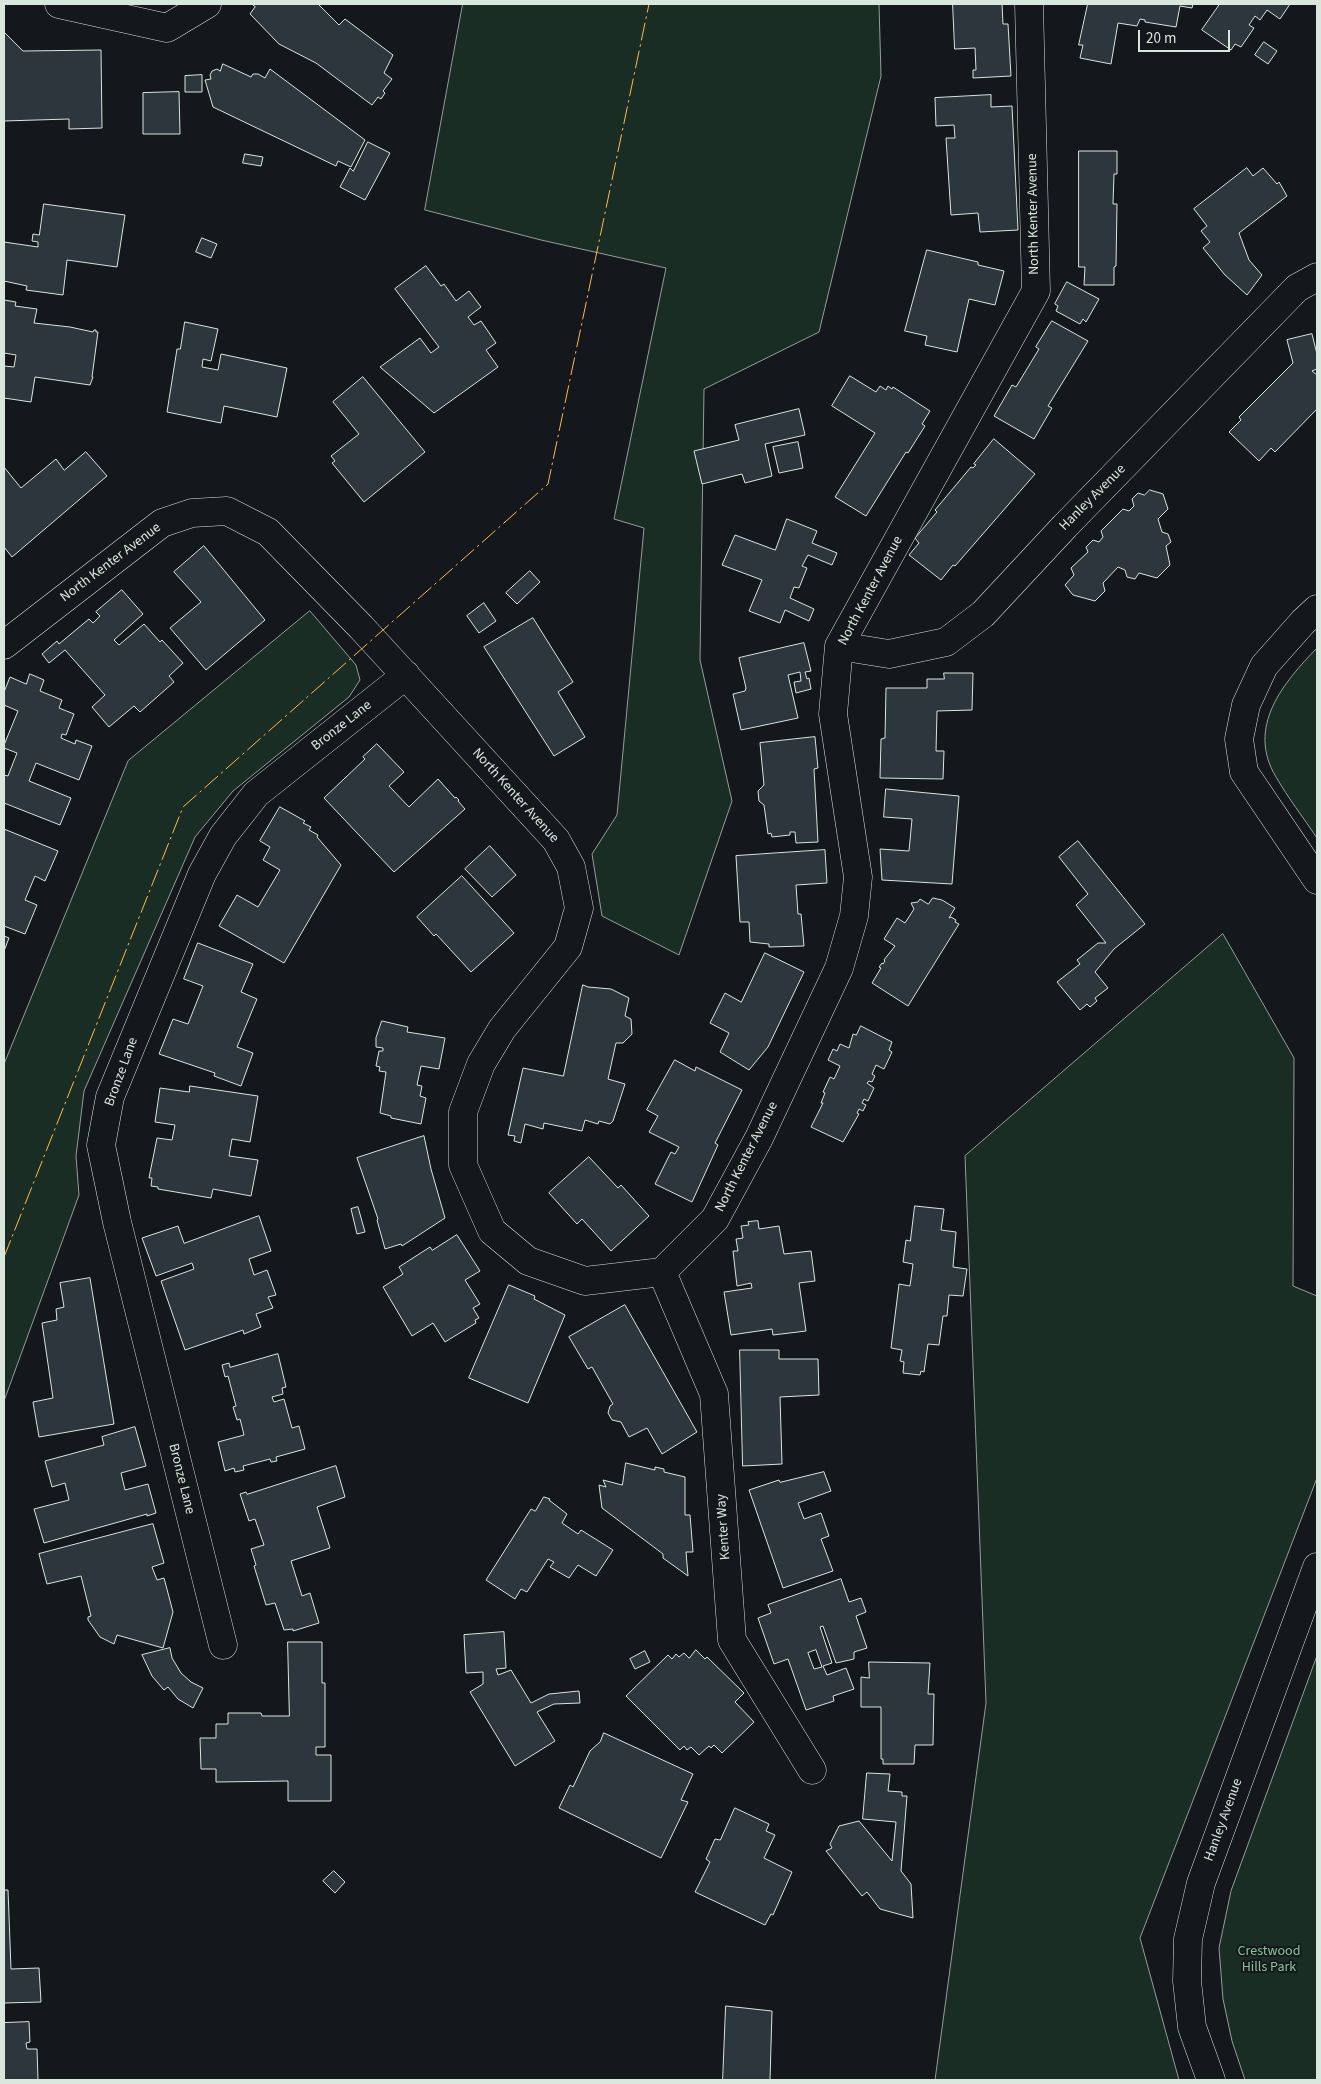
<!DOCTYPE html>
<style>
body{margin:0}
#map{position:relative;width:1321px;height:2084px;overflow:hidden;background:#14181c;font-family:"Source Sans 3",sans-serif}
canvas{display:block}
.frame{position:absolute;inset:0;border:5px solid #d8e6dc;pointer-events:none}
.scale{position:absolute;left:1138px;top:30px;width:92px;height:22px;box-sizing:border-box;border:2px solid #d8e6dc;border-top:0;padding-left:6px;font-size:15px;line-height:18px;white-space:nowrap;color:#d8e6dc;-webkit-text-stroke:4px #14181c;paint-order:stroke}
</style>
<div id="map">
<canvas width="1321" height="2084"></canvas>
<div class="frame"></div>
<div class="scale">20 m</div>
</div>
<script>
const c = document.querySelector('canvas').getContext('2d');
c.lineJoin = 'round';
function paint(path, color) { c.fillStyle = color; c.fill(path, 'evenodd'); }
function trace(path, color, width, dash) { c.strokeStyle = color; c.lineWidth = width; c.lineCap = dash ? 'butt' : 'round'; c.setLineDash(dash || []); c.stroke(path); }
function drawText(font, color, halo, rows, align = 'center') {
  c.font = font + ' "Source Sans 3",sans-serif'; c.lineWidth = 4; c.setLineDash([]); c.textBaseline = 'middle'; c.strokeStyle = halo; c.fillStyle = color; for (const [text, x, y, turn = 0] of rows) {
    c.save(); c.translate(x, y); c.rotate((+turn || 0) * Math.PI / 180); c.textAlign = isNaN(turn) ? turn : align; if (halo) c.strokeText(text, 0, 0); c.fillText(text, 0, 0); c.restore();
  }
}
const green = new Path2D(`
 M 463,4 L 879,4 L 881,76 L 819,332 L 704,389 L 700,660 L 732,801 L 679,955 L 602,916 L 592,854 L 617,815 L 644,528 L 614,519 L 666,268 L 541,240 L 425,210 Z
 M 310,611 L 356,665 L 360,680 L 349,697 L 233,791 L 195,837 L 84,1091 L 76,1156 L 79,1195 L 4,1401 L 4,1064 L 128,761 Z
 M 1317,648 L 1317,838 C 1303,817 1288,798 1276,777 C 1246,727 1283,683 1317,648 Z
 M 1223,934 L 1294,1058 L 1293,1286 L 1317,1296 L 1317,1478 L 1140,1938 L 1179,2080 L 935,2080 L 986,1703 L 965,1156 Z
 M 1317,1656 L 1317,2080 L 1245,2080 L 1232,2041 L 1223,1999 L 1219,1948 L 1231,1891 Z`);
paint(green, '#1a2d24');
trace(green, '#939e99', 1);
const building = new Path2D(`
 M 252,4 L 318,4 L 339,25 L 345,19 L 393,55 L 384,73 L 392,79 L 383,91 L 385,93 L 381,99 L 378,97 L 372,105 L 316,63 L 279,44 L 250,14 L 255,7 Z
 M 953,4 L 1002,4 L 1003,24 L 1008,24 L 1011,76 L 973,78 L 973,70 L 976,70 L 975,48 L 955,49 Z
 M 1088,4 L 1193,4 L 1192,8 L 1180,6 L 1176,27 L 1145,22 L 1145,20 L 1140,19 L 1137,26 L 1118,23 L 1111,64 L 1080,58 L 1083,45 L 1079,45 Z
 M 1220,4 L 1290,4 L 1280,19 L 1267,10 L 1260,20 L 1255,16 L 1249,25 L 1254,28 L 1241,47 L 1235,44 L 1231,50 L 1202,30 Z
 M 4,32 L 23,51 L 101,50 L 102,128 L 69,129 L 69,119 L 4,121 Z
 M 1264,42 L 1277,51 L 1268,64 L 1255,55 Z
 M 223,64 L 251,77 L 253,74 L 258,74 L 265,78 L 270,69 L 365,140 L 351,167 L 338,161 L 336,166 L 213,107 L 205,80 L 211,79 L 210,75 L 212,71 L 217,69 L 220,71 Z
 M 202,75 L 202,92 L 185,92 L 185,76 Z
 M 179,92 L 180,134 L 143,134 L 143,93 Z
 M 991,95 L 991,107 L 1012,106 L 1018,230 L 980,232 L 978,213 L 951,215 L 946,138 L 955,138 L 954,125 L 936,126 L 935,98 Z
 M 368,142 L 390,153 L 365,200 L 340,187 L 350,168 L 353,171 Z
 M 1079,151 L 1117,151 L 1117,174 L 1114,174 L 1113,204 L 1117,204 L 1116,266 L 1114,267 L 1114,285 L 1084,285 L 1085,267 L 1079,267 Z
 M 245,154 L 263,157 L 261,166 L 243,163 Z
 M 1247,168 L 1253,176 L 1263,168 L 1277,184 L 1279,182 L 1287,196 L 1239,233 L 1249,260 L 1262,275 L 1247,295 L 1225,275 L 1203,248 L 1210,242 L 1201,231 L 1207,226 L 1194,209 Z
 M 44,204 L 125,215 L 117,267 L 67,260 L 63,295 L 26,290 L 27,286 L 4,281 L 4,242 L 38,247 L 38,242 L 32,241 L 33,234 L 39,235 Z
 M 202,238 L 217,244 L 211,258 L 196,252 Z
 M 927,250 L 978,262 L 978,265 L 1004,271 L 995,305 L 969,299 L 957,352 L 925,345 L 927,336 L 905,331 Z
 M 426,266 L 441,286 L 444,284 L 456,301 L 469,291 L 481,307 L 468,317 L 474,325 L 481,321 L 496,343 L 486,350 L 498,367 L 434,413 L 380,367 L 420,338 L 431,353 L 439,347 L 395,289 Z
 M 1067,282 L 1099,299 L 1086,322 L 1083,319 L 1080,324 L 1056,311 L 1058,306 L 1055,304 Z
 M 4,300 L 16,302 L 15,306 L 37,309 L 34,323 L 70,327 L 93,332 L 94,330 L 96,330 L 96,332 L 98,332 L 92,377 L 93,377 L 90,385 L 35,377 L 31,402 L 4,398 L 4,366 L 14,367 L 16,355 L 4,353 Z
 M 1052,321 L 1088,341 L 1048,406 L 1052,408 L 1034,439 L 994,416 L 1012,385 L 1016,387 L 1039,349 L 1036,347 Z
 M 185,322 L 218,329 L 211,361 L 203,359 L 202,367 L 218,370 L 221,354 L 287,368 L 277,417 L 224,406 L 221,423 L 167,412 L 177,349 L 180,349 Z
 M 1312,334 L 1317,354 L 1317,369 L 1312,371 L 1317,375 L 1317,409 L 1275,452 L 1271,448 L 1259,461 L 1229,432 L 1241,420 L 1239,417 L 1293,363 L 1287,340 Z
 M 850,376 L 876,392 L 880,386 L 886,390 L 888,386 L 892,389 L 893,387 L 930,411 L 922,424 L 925,426 L 908,453 L 906,452 L 866,516 L 835,497 L 875,433 L 832,406 Z
 M 363,377 L 425,452 L 364,502 L 332,463 L 335,461 L 331,456 L 359,434 L 333,402 Z
 M 799,409 L 805,435 L 765,444 L 772,476 L 745,483 L 742,474 L 702,484 L 694,451 L 739,440 L 735,425 Z
 M 994,439 L 1035,474 L 955,566 L 953,565 L 941,580 L 909,555 L 919,543 L 915,538 L 937,512 L 935,510 L 971,467 L 973,468 L 976,465 L 974,464 Z
 M 798,442 L 803,468 L 779,473 L 773,447 Z
 M 86,452 L 107,476 L 12,557 L 4,547 L 4,467 L 21,488 L 56,459 L 64,470 Z
 M 1150,490 L 1163,494 L 1168,509 L 1158,519 L 1162,532 L 1168,534 L 1171,542 L 1166,546 L 1170,565 L 1157,578 L 1139,573 L 1135,579 L 1127,577 L 1125,570 L 1118,567 L 1103,583 L 1105,591 L 1095,601 L 1073,595 L 1065,585 L 1074,575 L 1071,568 L 1088,552 L 1086,547 L 1093,540 L 1099,542 L 1103,537 L 1101,531 L 1123,509 L 1129,511 L 1134,506 L 1132,499 L 1138,493 L 1144,495 Z
 M 787,519 L 817,531 L 812,543 L 837,553 L 832,565 L 808,555 L 802,566 L 807,568 L 799,588 L 794,587 L 790,598 L 814,609 L 809,621 L 785,610 L 780,623 L 749,611 L 762,580 L 722,565 L 735,535 L 775,550 Z
 M 204,546 L 265,620 L 206,670 L 170,628 L 201,602 L 174,572 Z
 M 530,571 L 540,582 L 517,604 L 506,593 Z
 M 122,590 L 143,614 L 114,640 L 119,645 L 144,624 L 160,642 L 162,640 L 183,663 L 169,676 L 174,682 L 140,712 L 134,706 L 109,727 L 92,707 L 105,695 L 65,650 L 49,663 L 42,654 L 57,641 L 59,644 L 89,619 L 93,623 L 100,616 L 96,612 Z
 M 484,603 L 496,621 L 479,633 L 467,616 Z
 M 533,618 L 573,682 L 558,692 L 585,737 L 554,756 L 484,647 Z
 M 804,643 L 811,671 L 805,672 L 807,679 L 809,678 L 811,689 L 796,693 L 794,682 L 801,681 L 800,672 L 788,675 L 798,718 L 741,730 L 733,694 L 745,691 L 746,688 L 739,658 Z
 M 944,673 L 973,673 L 972,710 L 937,711 L 936,751 L 944,751 L 943,779 L 880,778 L 881,739 L 885,738 L 886,688 L 927,688 L 927,679 L 944,679 Z
 M 30,674 L 44,680 L 40,691 L 62,700 L 59,708 L 74,714 L 66,735 L 62,734 L 61,738 L 75,744 L 76,740 L 92,746 L 79,780 L 36,763 L 29,781 L 71,798 L 60,825 L 4,803 L 4,775 L 8,776 L 17,753 L 4,748 L 4,745 L 18,711 L 4,705 L 4,692 L 10,677 L 26,684 Z
 M 815,737 L 818,768 L 814,769 L 818,842 L 796,843 L 795,832 L 790,832 L 790,835 L 772,837 L 771,833 L 768,834 L 764,805 L 759,801 L 758,791 L 764,785 L 760,743 Z
 M 377,744 L 404,772 L 389,786 L 409,807 L 438,779 L 455,798 L 456,797 L 459,800 L 458,801 L 465,809 L 394,872 L 324,798 L 365,759 L 363,757 Z
 M 886,789 L 959,796 L 952,884 L 882,880 L 880,849 L 909,851 L 912,819 L 884,817 Z
 M 280,807 L 305,821 L 303,823 L 311,827 L 309,830 L 318,835 L 317,837 L 341,865 L 284,963 L 219,926 L 237,895 L 258,907 L 280,870 L 263,860 L 270,847 L 260,841 Z
 M 4,829 L 58,851 L 45,881 L 35,876 L 25,900 L 37,905 L 25,934 L 4,926 Z
 M 1078,841 L 1145,924 L 1114,949 L 1095,972 L 1108,988 L 1095,998 L 1097,1001 L 1090,1007 L 1087,1004 L 1080,1010 L 1057,982 L 1080,964 L 1077,960 L 1098,943 L 1106,943 L 1076,905 L 1088,894 L 1059,857 Z
 M 490,846 L 516,875 L 492,897 L 465,869 Z
 M 825,850 L 827,883 L 796,885 L 798,914 L 801,914 L 804,946 L 769,947 L 769,944 L 750,942 L 749,922 L 740,922 L 736,856 Z
 M 462,876 L 514,933 L 471,972 L 436,934 L 434,936 L 417,917 Z
 M 933,898 L 942,900 L 955,908 L 949,918 L 951,917 L 956,920 L 955,922 L 959,924 L 908,1006 L 872,983 L 881,968 L 879,967 L 882,963 L 883,964 L 885,961 L 884,960 L 895,946 L 884,939 L 897,918 L 905,923 L 914,909 L 911,903 L 918,902 L 920,899 L 928,904 Z
 M 4,936 L 9,938 L 4,951 Z
 M 198,943 L 253,964 L 241,992 L 257,999 L 237,1047 L 253,1053 L 241,1086 L 214,1076 L 215,1073 L 159,1054 L 173,1019 L 188,1024 L 203,986 L 184,979 Z
 M 765,953 L 804,972 L 768,1047 L 749,1070 L 720,1052 L 729,1033 L 710,1023 L 725,993 L 741,1002 Z
 M 583,985 L 588,987 L 611,989 L 629,998 L 625,1016 L 631,1019 L 632,1034 L 623,1043 L 616,1043 L 608,1079 L 625,1084 L 613,1121 L 610,1124 L 599,1121 L 598,1124 L 585,1120 L 582,1131 L 544,1123 L 543,1129 L 525,1124 L 521,1143 L 514,1141 L 515,1136 L 508,1135 L 523,1068 L 563,1076 Z
 M 382,1021 L 408,1027 L 407,1032 L 445,1038 L 439,1069 L 421,1066 L 417,1085 L 422,1086 L 420,1096 L 426,1098 L 421,1124 L 391,1118 L 391,1116 L 380,1113 L 386,1072 L 379,1071 L 380,1067 L 376,1066 L 379,1051 L 383,1051 L 383,1048 L 376,1047 L 376,1038 Z
 M 861,1026 L 892,1042 L 889,1050 L 892,1052 L 884,1069 L 876,1065 L 872,1074 L 875,1076 L 872,1082 L 869,1081 L 867,1083 L 874,1088 L 868,1101 L 864,1099 L 862,1103 L 866,1105 L 863,1111 L 859,1109 L 857,1113 L 859,1114 L 843,1142 L 811,1127 L 823,1103 L 821,1103 L 825,1093 L 823,1092 L 830,1077 L 834,1079 L 840,1066 L 828,1060 L 833,1049 L 837,1051 L 840,1044 L 849,1048 L 853,1034 L 856,1035 Z
 M 675,1060 L 695,1071 L 696,1067 L 742,1090 L 715,1143 L 718,1145 L 692,1202 L 655,1184 L 671,1152 L 675,1154 L 679,1147 L 649,1132 L 658,1116 L 647,1110 Z
 M 190,1086 L 258,1096 L 250,1142 L 232,1139 L 229,1156 L 258,1160 L 251,1196 L 213,1189 L 211,1198 L 158,1189 L 158,1187 L 151,1186 L 152,1178 L 149,1178 L 157,1138 L 172,1140 L 175,1125 L 155,1122 L 160,1088 L 189,1092 Z
 M 424,1136 L 431,1169 L 445,1218 L 402,1246 L 401,1244 L 385,1249 L 377,1220 L 378,1219 L 357,1158 Z
 M 589,1157 L 618,1188 L 621,1185 L 649,1216 L 611,1251 L 582,1219 L 577,1224 L 549,1193 Z
 M 915,1206 L 944,1209 L 941,1230 L 956,1232 L 953,1267 L 967,1269 L 963,1296 L 949,1295 L 947,1316 L 943,1316 L 939,1345 L 928,1344 L 924,1372 L 921,1371 L 920,1375 L 903,1373 L 904,1362 L 900,1361 L 902,1350 L 891,1348 L 899,1284 L 910,1286 L 913,1264 L 903,1262 L 906,1240 L 910,1241 Z
 M 358,1207 L 365,1232 L 357,1234 L 351,1209 Z
 M 259,1216 L 271,1251 L 249,1259 L 254,1275 L 267,1270 L 276,1295 L 268,1297 L 273,1308 L 256,1314 L 261,1327 L 244,1334 L 243,1330 L 185,1350 L 161,1281 L 194,1269 L 192,1263 L 156,1276 L 142,1238 L 178,1226 L 184,1243 Z
 M 758,1221 L 759,1229 L 779,1226 L 784,1254 L 811,1251 L 815,1281 L 799,1283 L 806,1331 L 773,1335 L 772,1329 L 731,1335 L 724,1292 L 752,1288 L 751,1283 L 737,1286 L 733,1251 L 738,1251 L 736,1239 L 743,1238 L 741,1226 L 749,1225 L 748,1222 Z
 M 457,1235 L 480,1271 L 465,1280 L 480,1304 L 473,1308 L 479,1318 L 475,1320 L 476,1323 L 445,1342 L 433,1323 L 412,1336 L 383,1287 L 403,1274 L 399,1267 L 430,1247 L 432,1250 Z
 M 90,1278 L 114,1424 L 39,1437 L 33,1402 L 53,1398 L 42,1323 L 57,1320 L 56,1309 L 64,1307 L 60,1283 Z
 M 509,1285 L 535,1296 L 534,1299 L 565,1315 L 528,1403 L 469,1378 Z
 M 625,1305 L 697,1432 L 662,1454 L 647,1428 L 629,1437 L 621,1422 L 612,1420 L 608,1413 L 610,1406 L 613,1404 L 592,1367 L 588,1369 L 569,1337 Z
 M 740,1350 L 779,1350 L 779,1359 L 818,1359 L 819,1395 L 780,1397 L 782,1464 L 743,1466 Z
 M 278,1354 L 286,1387 L 282,1388 L 283,1394 L 272,1397 L 274,1402 L 284,1399 L 292,1428 L 299,1426 L 305,1449 L 276,1457 L 277,1461 L 271,1462 L 270,1459 L 243,1466 L 244,1470 L 235,1472 L 234,1468 L 225,1471 L 218,1442 L 244,1435 L 240,1419 L 237,1420 L 233,1407 L 236,1406 L 228,1376 L 225,1377 L 222,1365 L 229,1363 L 230,1367 Z
 M 135,1427 L 146,1466 L 121,1473 L 125,1490 L 148,1484 L 156,1513 L 147,1516 L 147,1514 L 44,1543 L 34,1509 L 69,1500 L 65,1483 L 52,1487 L 45,1461 L 104,1445 L 102,1437 Z
 M 626,1463 L 655,1470 L 655,1467 L 664,1469 L 664,1472 L 685,1477 L 685,1515 L 690,1515 L 693,1552 L 686,1552 L 688,1576 L 663,1558 L 663,1554 L 602,1508 L 599,1485 L 606,1487 L 603,1480 L 622,1485 Z
 M 336,1466 L 345,1497 L 317,1507 L 330,1548 L 291,1561 L 302,1596 L 310,1593 L 319,1623 L 293,1631 L 293,1629 L 284,1630 L 275,1603 L 266,1605 L 254,1566 L 256,1565 L 251,1549 L 264,1545 L 255,1519 L 249,1521 L 240,1494 L 246,1492 L 247,1494 Z
 M 824,1472 L 831,1491 L 798,1503 L 804,1519 L 821,1513 L 829,1536 L 821,1539 L 833,1571 L 783,1588 L 749,1490 L 779,1480 L 780,1482 Z
 M 544,1497 L 550,1499 L 549,1500 L 567,1514 L 562,1523 L 578,1534 L 581,1530 L 613,1550 L 596,1576 L 578,1565 L 569,1578 L 550,1567 L 554,1562 L 548,1559 L 527,1592 L 521,1589 L 515,1599 L 486,1580 L 531,1509 L 535,1511 Z
 M 153,1524 L 164,1563 L 152,1567 L 157,1580 L 164,1578 L 173,1612 L 163,1648 L 117,1635 L 114,1644 L 100,1637 L 88,1620 L 88,1617 L 91,1616 L 81,1576 L 47,1584 L 39,1554 Z
 M 841,1579 L 849,1602 L 861,1598 L 866,1612 L 856,1616 L 867,1648 L 854,1652 L 854,1659 L 836,1663 L 823,1626 L 820,1627 L 832,1663 L 823,1666 L 827,1675 L 846,1668 L 854,1689 L 833,1696 L 834,1701 L 806,1710 L 788,1659 L 774,1664 L 758,1618 L 771,1613 L 768,1605 ZM 816,1650 L 822,1667 L 814,1669 L 808,1653 Z
 M 504,1632 L 506,1668 L 496,1669 L 498,1675 L 511,1670 L 531,1703 L 549,1694 L 579,1691 L 580,1703 L 554,1704 L 537,1712 L 555,1741 L 515,1766 L 470,1692 L 483,1684 L 483,1672 L 466,1673 L 464,1635 Z
 M 288,1642 L 322,1642 L 322,1683 L 325,1683 L 325,1747 L 316,1747 L 316,1755 L 331,1755 L 331,1801 L 288,1801 L 288,1781 L 216,1782 L 216,1769 L 201,1769 L 200,1738 L 216,1738 L 216,1724 L 228,1724 L 228,1713 L 261,1713 L 262,1716 L 289,1716 Z
 M 170,1648 L 172,1658 L 181,1673 L 191,1682 L 203,1688 L 193,1708 L 178,1699 L 168,1687 L 164,1690 L 152,1676 L 142,1655 Z
 M 696,1650 L 705,1659 L 707,1657 L 744,1693 L 735,1702 L 754,1722 L 722,1753 L 714,1745 L 711,1748 L 709,1746 L 699,1755 L 691,1747 L 687,1750 L 684,1746 L 680,1750 L 626,1696 L 668,1655 L 672,1659 L 676,1654 L 679,1657 L 684,1653 L 689,1658 Z
 M 645,1651 L 650,1662 L 635,1669 L 630,1659 Z
 M 869,1662 L 930,1663 L 928,1694 L 934,1694 L 933,1745 L 915,1745 L 914,1764 L 883,1764 L 883,1759 L 881,1759 L 881,1707 L 861,1707 L 861,1677 L 869,1678 Z
 M 604,1733 L 693,1774 L 681,1800 L 688,1802 L 661,1858 L 559,1808 L 570,1785 L 573,1787 L 590,1751 L 600,1742 Z
 M 867,1773 L 890,1774 L 888,1791 L 902,1792 L 902,1796 L 907,1796 L 901,1871 L 911,1884 L 913,1918 L 880,1909 L 867,1892 L 862,1896 L 826,1851 L 832,1848 L 830,1844 L 839,1826 L 859,1821 L 892,1861 L 896,1822 L 863,1819 Z
 M 735,1808 L 769,1824 L 766,1831 L 775,1835 L 764,1858 L 792,1872 L 773,1915 L 771,1914 L 765,1925 L 695,1892 L 710,1862 L 706,1859 L 715,1839 L 720,1840 Z
 M 334,1871 L 345,1882 L 335,1893 L 323,1881 Z
 M 4,1890 L 8,1890 L 11,1969 L 39,1968 L 41,2002 L 4,2003 Z
 M 726,2006 L 772,2011 L 770,2080 L 723,2080 Z
 M 29,2022 L 30,2042 L 26,2043 L 27,2049 L 37,2049 L 38,2080 L 4,2080 L 4,2023 Z`);
paint(building, '#2c363c');
trace(building, '#d8e6dc', 1);
const minor = new Path2D(`
 M 59,4 L 167,28 L 207,4
 M 1317,609 L 1303,622 L 1264,666 L 1246,705 L 1239,739 L 1244,772 L 1317,880
 M 4,645 L 162,523 L 192,513 L 227,511 L 268,532 L 361,627 L 556,840 L 571,867 L 579,908 L 568,947 L 502,1029 L 481,1064 L 463,1112 L 463,1165 L 492,1231 L 528,1261 L 585,1281 L 662,1272 L 715,1219 L 759,1138 L 839,968 L 854,916 L 858,877 L 833,714 L 839,646 L 1036,291 L 1029,4
 M 839,646 L 889,654 L 946,642 L 983,614 L 1065,526 L 1297,288 L 1317,277
 M 662,1272 L 714,1394 L 732,1640 L 812,1770
 M 223,1645 L 117,1222 L 101,1145 L 110,1097 L 202,874 L 223,836 L 256,794 L 406,675
 M 1211,2080 L 1192,2027 L 1187,1981 L 1188,1939 L 1201,1883 L 1317,1567`);
trace(minor, '#d8e6dc', 29);
trace(minor, '#14181c', 28);
trace(new Path2D(`
 M 4,1257 L 183,807 L 548,484 L 649,4`), '#ffb74d', 1, [18, 4, 2.5, 4]);
drawText('14px', '#d8e6dc', '#14181c', [
 ["North Kenter Avenue",1034,214,-91],
 ["Hanley Avenue",1093,498,-45],
 ["North Kenter Avenue",111,563,-37],
 ["North Kenter Avenue",871,591,-62],
 ["Bronze Lane",342,726,-38],
 ["North Kenter Avenue",515,796,48],
 ["Bronze Lane",122,1072,-70],
 ["North Kenter Avenue",747,1157,-63],
 ["Bronze Lane",181,1479,76],
 ["Kenter Way",724,1527,-94],
 ["Hanley Avenue",1224,1820,-70]
]);
drawText('14px', '#8ac095', '#14181c', [
 ["Crestwood",1269,1952],
 ["Hills Park",1269,1968]
]);
</script>
